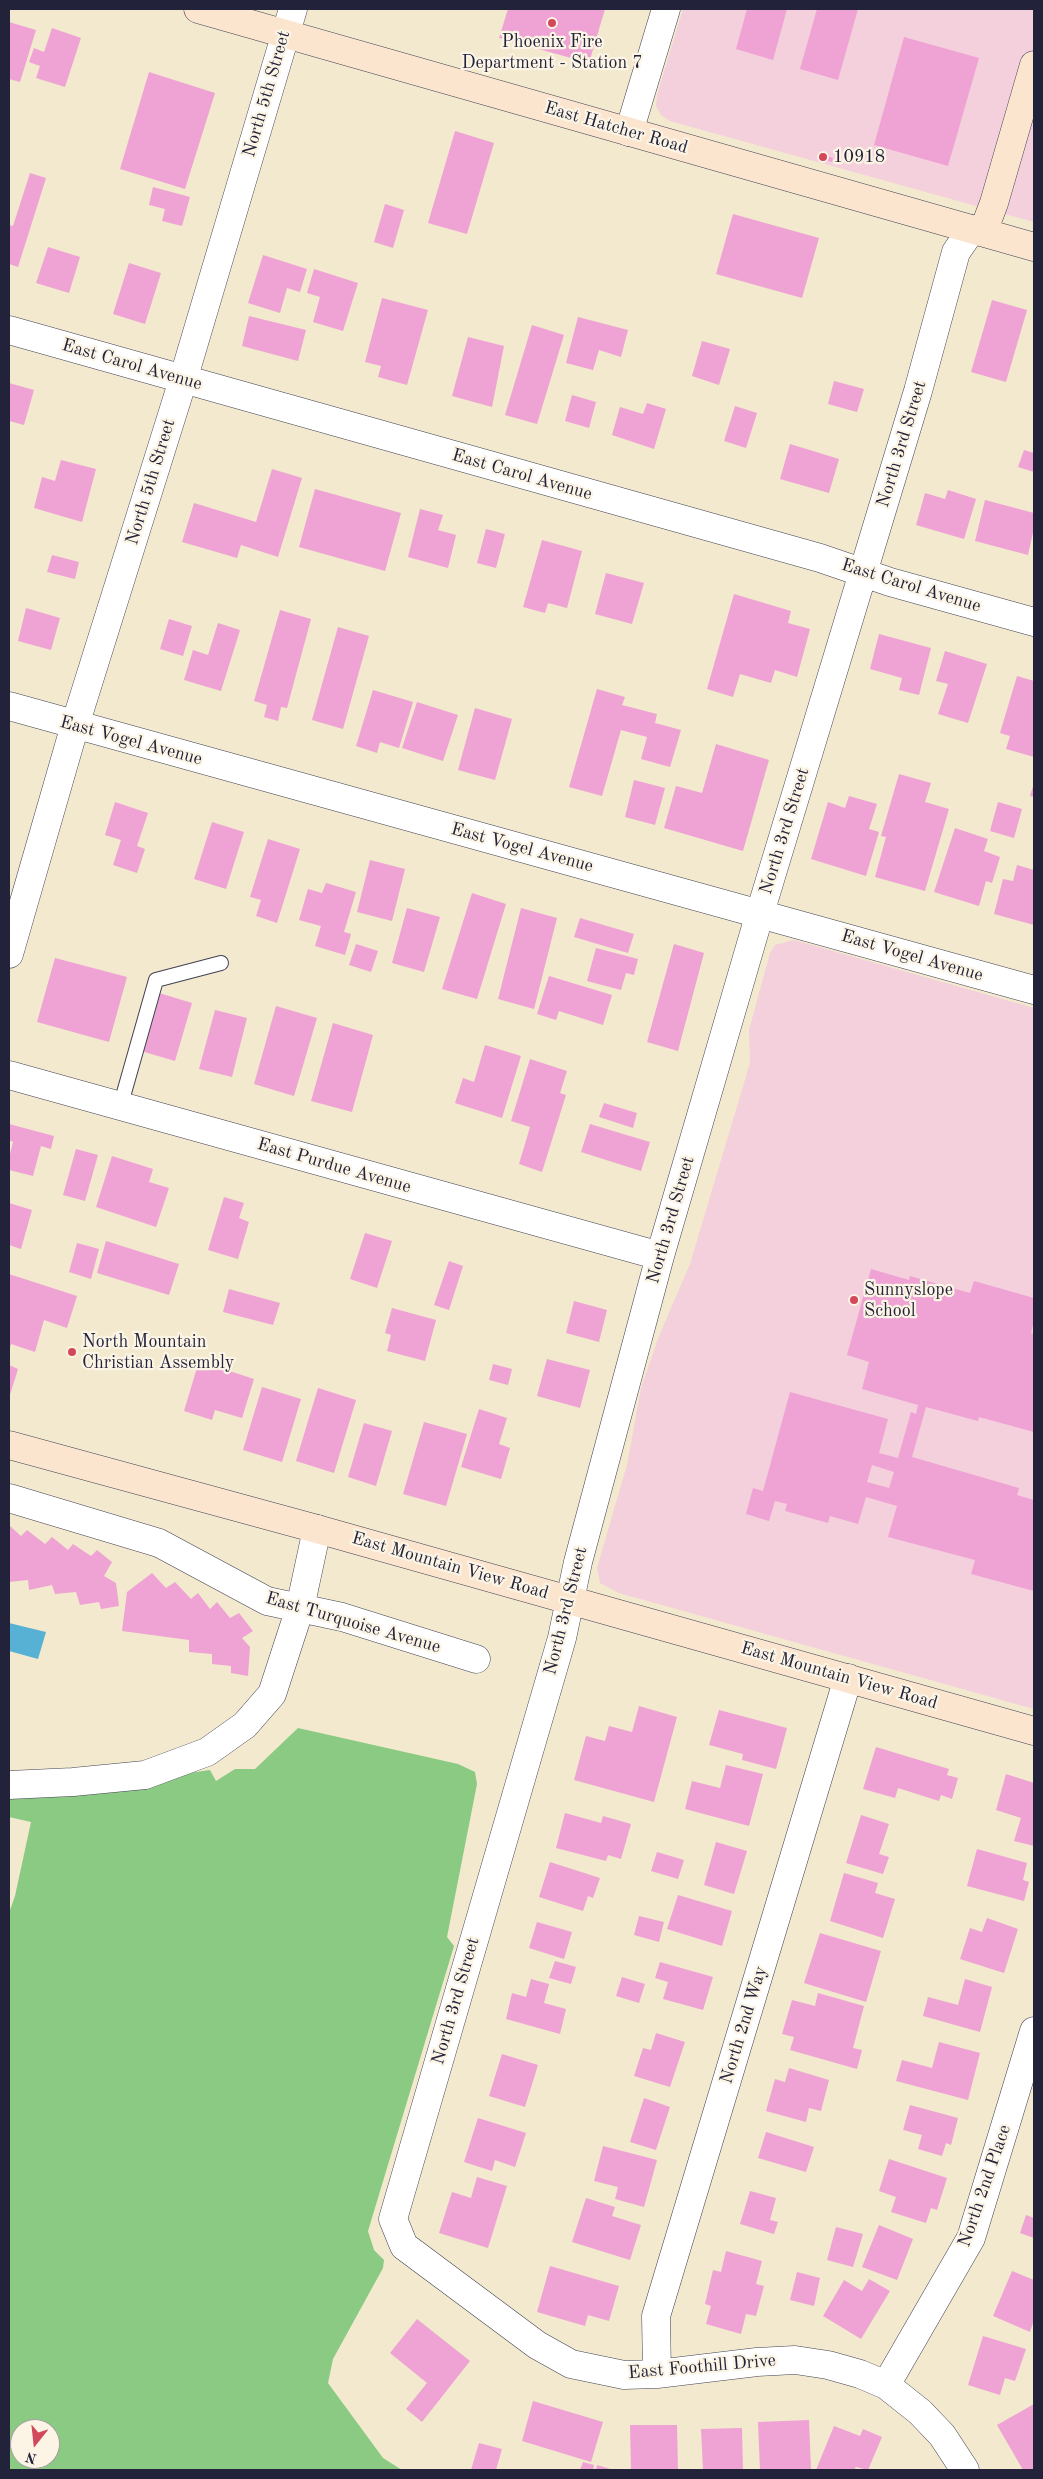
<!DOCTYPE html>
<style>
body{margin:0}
#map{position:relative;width:1043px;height:2479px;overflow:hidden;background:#f2e9ce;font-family:"Old Standard TT",serif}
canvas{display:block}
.frame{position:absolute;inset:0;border:10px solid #22223b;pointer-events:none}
.north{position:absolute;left:10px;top:2419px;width:50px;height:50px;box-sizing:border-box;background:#fcf5e5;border:1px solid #a5a1a1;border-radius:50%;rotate:196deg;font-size:14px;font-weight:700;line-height:20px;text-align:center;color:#22223b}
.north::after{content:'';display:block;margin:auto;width:18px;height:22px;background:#d1495b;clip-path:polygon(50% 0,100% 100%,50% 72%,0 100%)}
</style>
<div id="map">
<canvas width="1043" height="2479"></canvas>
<div class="frame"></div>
<div class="north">N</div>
</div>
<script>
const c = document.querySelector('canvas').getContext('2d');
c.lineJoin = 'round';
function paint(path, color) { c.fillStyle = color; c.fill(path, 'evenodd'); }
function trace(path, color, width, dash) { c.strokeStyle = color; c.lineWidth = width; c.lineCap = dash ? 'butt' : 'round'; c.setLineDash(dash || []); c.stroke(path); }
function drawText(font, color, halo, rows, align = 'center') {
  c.font = font + ' "Old Standard TT",serif'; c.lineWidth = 4.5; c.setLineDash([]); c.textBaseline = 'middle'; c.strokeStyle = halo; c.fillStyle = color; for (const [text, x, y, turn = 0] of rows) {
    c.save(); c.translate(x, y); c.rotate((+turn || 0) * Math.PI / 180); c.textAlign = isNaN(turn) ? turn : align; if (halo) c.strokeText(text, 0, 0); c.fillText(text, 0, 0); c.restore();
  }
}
paint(new Path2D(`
 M 683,9 L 1034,9 L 1034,222 L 670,121 L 661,115 L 656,106 L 657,95 Z
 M 794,940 L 1034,1008 L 1034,1709 L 619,1593 L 600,1583 L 597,1568 L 627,1465 L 641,1388 L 659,1336 L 690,1264 L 750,1063 L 749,1030 L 770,953 L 775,945 Z`), '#f4cfdc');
paint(new Path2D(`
 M 298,1728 L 458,1764 L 475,1772 L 477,1784 L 447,1937 L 454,1946 L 368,2231 L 374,2250 L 384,2260 L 383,2268 L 333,2359 L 328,2383 L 383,2458 L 402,2470 L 9,2470 L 9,1913 L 15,1896 L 31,1822 L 9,1817 L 9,1799 L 210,1770 L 216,1781 L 235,1769 L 255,1769 ZM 20,2429 L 50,2429 L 50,2459 L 20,2459 Z`), '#8bca82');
paint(new Path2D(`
 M 9,1623 L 46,1632 L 38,1659 L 9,1651 Z`), '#57b1d5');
paint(new Path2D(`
 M 508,9 L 605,9 L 589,63 L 499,38 Z
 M 747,9 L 787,9 L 773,60 L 736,49 Z
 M 817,9 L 858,9 L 838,80 L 800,69 Z
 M 9,22 L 36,30 L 20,82 L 9,79 Z
 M 52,28 L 81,38 L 65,87 L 36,78 L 40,66 L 29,62 L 34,48 L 44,52 Z
 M 904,37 L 979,58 L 948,166 L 874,145 Z
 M 149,72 L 215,93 L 185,189 L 120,169 Z
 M 455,131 L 494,143 L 467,234 L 428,223 Z
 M 821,154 L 833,158 L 832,162 L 820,159 Z
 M 30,173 L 46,178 L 18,267 L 9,264 L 9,225 L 13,226 Z
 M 153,187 L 190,197 L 182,226 L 162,221 L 165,209 L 149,205 Z
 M 385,204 L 404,210 L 393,248 L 374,242 Z
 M 733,214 L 819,238 L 802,298 L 716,274 Z
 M 48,247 L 80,257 L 69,293 L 36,283 Z
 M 263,255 L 307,269 L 300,292 L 287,288 L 280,313 L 248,303 Z
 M 129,263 L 161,273 L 145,324 L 113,314 Z
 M 314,269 L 358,283 L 343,331 L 313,322 L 320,297 L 307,293 Z
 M 382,298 L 428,310 L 407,385 L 378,377 L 381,366 L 365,362 Z
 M 992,300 L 1027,310 L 1006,382 L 971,372 Z
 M 249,316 L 306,330 L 298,361 L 242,346 Z
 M 578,317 L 628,330 L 621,357 L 599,350 L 593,370 L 566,363 Z
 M 532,325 L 564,335 L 537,424 L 505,415 Z
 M 468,337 L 504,346 L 492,407 L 452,396 Z
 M 702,341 L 730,349 L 719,385 L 692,376 Z
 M 834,381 L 864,389 L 857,412 L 828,404 Z
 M 9,383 L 34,390 L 24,425 L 9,421 Z
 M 572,395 L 596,402 L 589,428 L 565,421 Z
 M 647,403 L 666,409 L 654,449 L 612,435 L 620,407 L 643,414 Z
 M 735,406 L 757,413 L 746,448 L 724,441 Z
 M 790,444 L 839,459 L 829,493 L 780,479 Z
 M 1024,450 L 1034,453 L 1034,472 L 1018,467 Z
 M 61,460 L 96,469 L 82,522 L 34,508 L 42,477 L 55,481 Z
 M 272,469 L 302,478 L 278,557 L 241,545 L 237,558 L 182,542 L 194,503 L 256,522 Z
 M 315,489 L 401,513 L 385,571 L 299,547 Z
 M 948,490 L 976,499 L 964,539 L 916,525 L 925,493 L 945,499 Z
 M 985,500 L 1034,513 L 1034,528 L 1028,555 L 975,541 Z
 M 420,509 L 443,515 L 438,530 L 456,535 L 448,568 L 408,557 Z
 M 486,529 L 505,534 L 496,568 L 477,563 Z
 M 542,540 L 582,551 L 567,608 L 548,603 L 545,613 L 523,607 Z
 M 52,555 L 79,562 L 75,579 L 47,572 Z
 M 606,573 L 644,583 L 632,624 L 595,614 Z
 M 734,594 L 791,611 L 788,623 L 810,629 L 797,677 L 775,670 L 771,683 L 740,674 L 733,697 L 707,689 Z
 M 26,608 L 60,618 L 51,650 L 18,641 Z
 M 280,610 L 311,619 L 287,708 L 281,707 L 278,721 L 264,717 L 267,705 L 254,701 Z
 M 169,619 L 192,626 L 183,656 L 160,649 Z
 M 218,623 L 240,630 L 221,691 L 184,680 L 193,650 L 208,655 Z
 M 338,627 L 369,636 L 343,729 L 312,720 Z
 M 879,634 L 931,648 L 919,695 L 899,690 L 902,678 L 870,669 Z
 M 945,651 L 987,664 L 968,723 L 938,714 L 948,684 L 936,681 Z
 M 1017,676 L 1034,681 L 1034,757 L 1006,749 L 1010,736 L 1000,733 Z
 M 597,689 L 625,697 L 622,705 L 657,714 L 655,723 L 681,730 L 670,767 L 641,759 L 647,737 L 621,730 L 602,796 L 569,787 Z
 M 373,690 L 413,702 L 399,748 L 380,742 L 377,753 L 356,746 Z
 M 417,702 L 458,715 L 443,761 L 402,748 Z
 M 475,708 L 512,719 L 495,780 L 458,770 Z
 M 716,744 L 769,760 L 743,851 L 664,828 L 676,786 L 702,793 Z
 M 899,774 L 931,783 L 925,802 L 949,809 L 925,891 L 875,877 L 886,837 L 881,836 Z
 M 634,780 L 665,788 L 655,825 L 625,817 Z
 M 1034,783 L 1034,797 L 1030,796 Z
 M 849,796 L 877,804 L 869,829 L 879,832 L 866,876 L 811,859 L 828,802 L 845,808 Z
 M 115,802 L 148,813 L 137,846 L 145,849 L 137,873 L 113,865 L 121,840 L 105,835 Z
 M 998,802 L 1022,809 L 1014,838 L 990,831 Z
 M 212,822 L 244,832 L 226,889 L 194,879 Z
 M 955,828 L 988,839 L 984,851 L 1000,857 L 992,883 L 986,881 L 979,906 L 934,892 Z
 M 268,839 L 300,849 L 277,923 L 256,916 L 261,900 L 250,897 Z
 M 370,860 L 405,869 L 392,921 L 357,912 Z
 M 1017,865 L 1034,870 L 1034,925 L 994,914 L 1003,879 L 1013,881 Z
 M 326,883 L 356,892 L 344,932 L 351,934 L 345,955 L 315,946 L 321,926 L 299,920 L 308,889 L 322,893 Z
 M 472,893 L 506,904 L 477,999 L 442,989 Z
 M 407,908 L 440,917 L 424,972 L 392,963 Z
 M 521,908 L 557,918 L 534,1009 L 498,999 Z
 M 580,918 L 634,934 L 628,953 L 574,937 Z
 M 356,944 L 378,951 L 371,972 L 349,965 Z
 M 674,944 L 704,953 L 678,1051 L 647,1042 Z
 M 596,948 L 638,959 L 634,975 L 626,973 L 621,990 L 587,981 Z
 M 55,958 L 127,977 L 109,1042 L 37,1022 Z
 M 549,976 L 612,995 L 603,1025 L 559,1011 L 556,1020 L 537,1014 Z
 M 159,993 L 192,1003 L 175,1061 L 141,1051 Z
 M 276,1006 L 317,1018 L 294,1096 L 254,1084 Z
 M 215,1010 L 247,1018 L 232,1077 L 199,1069 Z
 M 333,1023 L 373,1035 L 352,1112 L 311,1101 Z
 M 485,1045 L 521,1056 L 502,1118 L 455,1103 L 463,1078 L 474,1082 Z
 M 530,1059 L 567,1071 L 560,1093 L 566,1095 L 542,1172 L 519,1164 L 530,1127 L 511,1121 Z
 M 604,1103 L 637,1113 L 633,1128 L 599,1117 Z
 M 9,1124 L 54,1136 L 51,1149 L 41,1146 L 33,1176 L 9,1170 L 9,1158 L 13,1142 L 9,1140 Z
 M 590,1124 L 650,1142 L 641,1171 L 581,1152 Z
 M 76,1149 L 98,1155 L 85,1201 L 63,1195 Z
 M 112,1156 L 153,1169 L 149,1182 L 169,1188 L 156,1227 L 96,1207 Z
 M 224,1197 L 244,1203 L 239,1218 L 249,1222 L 238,1259 L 208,1250 Z
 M 9,1203 L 32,1210 L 21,1249 L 9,1245 Z
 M 365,1233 L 392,1241 L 377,1288 L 350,1279 Z
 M 106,1241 L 179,1264 L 169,1295 L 97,1273 Z
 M 77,1243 L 99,1249 L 91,1279 L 69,1272 Z
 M 449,1261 L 463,1266 L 449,1310 L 434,1305 Z
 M 871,1269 L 909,1280 L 910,1276 L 970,1293 L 974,1281 L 1034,1298 L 1034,1321 L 1031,1333 L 1034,1334 L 1034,1432 L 979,1417 L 978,1421 L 926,1407 L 912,1457 L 1019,1488 L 1017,1495 L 1034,1500 L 1034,1591 L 971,1574 L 975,1560 L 888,1537 L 897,1506 L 866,1497 L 858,1524 L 830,1516 L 828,1523 L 785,1511 L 787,1504 L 775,1501 L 769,1521 L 746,1514 L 753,1488 L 763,1491 L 790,1392 L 888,1419 L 879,1453 L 898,1458 L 911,1412 L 916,1414 L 918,1405 L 862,1389 L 869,1362 L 847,1355 ZM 872,1465 L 894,1472 L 889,1488 L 867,1482 Z
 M 9,1274 L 77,1296 L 67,1328 L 44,1320 L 35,1352 L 11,1344 L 9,1351 Z
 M 229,1289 L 280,1303 L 273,1325 L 223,1312 Z
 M 574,1301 L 607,1310 L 599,1342 L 566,1333 Z
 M 392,1308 L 436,1320 L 425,1361 L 387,1351 L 391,1335 L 385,1333 Z
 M 547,1359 L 590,1370 L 580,1408 L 537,1396 Z
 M 199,1361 L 254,1379 L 242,1418 L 215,1410 L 212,1420 L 184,1411 Z
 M 493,1364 L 512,1369 L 508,1385 L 489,1380 Z
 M 9,1365 L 18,1369 L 9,1398 Z
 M 262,1387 L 301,1399 L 282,1462 L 243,1450 Z
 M 318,1388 L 356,1400 L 334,1473 L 296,1461 Z
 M 479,1409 L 507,1418 L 499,1444 L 510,1448 L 501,1479 L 461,1467 Z
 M 424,1422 L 467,1434 L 446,1506 L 403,1494 Z
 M 364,1423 L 392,1431 L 376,1486 L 348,1477 Z
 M 9,1525 L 21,1536 L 27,1530 L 45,1544 L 52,1537 L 68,1550 L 73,1544 L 91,1556 L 97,1550 L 112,1562 L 104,1576 L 116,1583 L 119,1606 L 101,1609 L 99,1602 L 80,1605 L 76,1592 L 55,1594 L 52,1585 L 29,1590 L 28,1580 L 9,1582 Z
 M 152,1573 L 166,1588 L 175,1582 L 191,1599 L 198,1593 L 210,1609 L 217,1602 L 230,1618 L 239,1613 L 253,1631 L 242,1638 L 250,1647 L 248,1676 L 231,1673 L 231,1666 L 212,1664 L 212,1654 L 189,1652 L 189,1640 L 122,1631 L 127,1592 Z
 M 639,1706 L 677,1717 L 654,1802 L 574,1780 L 586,1736 L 605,1741 L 609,1726 L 632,1732 Z
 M 719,1710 L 787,1728 L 776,1769 L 742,1760 L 743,1754 L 709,1745 Z
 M 876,1747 L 949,1769 L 947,1775 L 958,1778 L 952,1799 L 941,1795 L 939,1801 L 898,1788 L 895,1798 L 863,1789 Z
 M 726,1765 L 763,1774 L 749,1826 L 685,1809 L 692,1781 L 720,1788 Z
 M 1006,1774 L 1034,1783 L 1034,1846 L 1014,1841 L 1021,1818 L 996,1810 Z
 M 565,1813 L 601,1823 L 603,1816 L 631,1824 L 621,1859 L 608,1855 L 606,1861 L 556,1848 Z
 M 861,1815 L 889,1824 L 879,1854 L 889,1857 L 883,1874 L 846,1863 Z
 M 716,1842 L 747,1851 L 734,1894 L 704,1885 Z
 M 977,1849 L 1027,1863 L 1023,1880 L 1029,1882 L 1024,1901 L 967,1886 Z
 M 657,1852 L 684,1860 L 678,1879 L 651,1871 Z
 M 550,1862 L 600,1878 L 593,1898 L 588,1896 L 583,1911 L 539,1897 Z
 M 844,1873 L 878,1883 L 875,1893 L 895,1899 L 883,1938 L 830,1921 Z
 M 678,1895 L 732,1911 L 722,1946 L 667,1929 Z
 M 639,1916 L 664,1922 L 659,1942 L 634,1935 Z
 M 987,1918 L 1018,1929 L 1004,1973 L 960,1959 L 970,1928 L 982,1932 Z
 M 537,1922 L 572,1932 L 564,1959 L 529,1948 Z
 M 820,1933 L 881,1951 L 866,2002 L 804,1983 Z
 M 555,1961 L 576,1967 L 571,1984 L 549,1978 Z
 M 660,1962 L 713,1977 L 703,2010 L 663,1999 L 668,1982 L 655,1978 Z
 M 622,1977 L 645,1984 L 639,2003 L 616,1996 Z
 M 531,1979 L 549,1984 L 544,2003 L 566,2009 L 560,2034 L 506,2019 L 512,1993 L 526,1997 Z
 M 965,1979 L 992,1987 L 980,2032 L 923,2016 L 928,1997 L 958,2005 Z
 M 818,1993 L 864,2006 L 853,2048 L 862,2050 L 857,2069 L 790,2050 L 794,2037 L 782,2034 L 792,2000 L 815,2006 Z
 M 656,2033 L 685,2042 L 670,2087 L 634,2076 L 643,2048 L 651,2050 Z
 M 939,2042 L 980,2053 L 968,2100 L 896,2081 L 902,2060 L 932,2068 Z
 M 502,2054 L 538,2065 L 525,2107 L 489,2096 Z
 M 789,2068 L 829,2080 L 821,2111 L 809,2108 L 806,2122 L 766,2111 L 775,2079 L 785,2082 Z
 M 644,2098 L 670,2107 L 656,2150 L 630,2142 Z
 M 910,2105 L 958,2118 L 951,2145 L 946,2143 L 942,2156 L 918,2149 L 922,2135 L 903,2130 Z
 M 478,2118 L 526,2133 L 515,2167 L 495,2160 L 492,2171 L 464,2162 Z
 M 766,2132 L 814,2147 L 806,2172 L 758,2158 Z
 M 603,2146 L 657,2160 L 644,2207 L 615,2199 L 618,2187 L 594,2181 Z
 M 889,2159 L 947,2178 L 937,2210 L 931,2208 L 926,2223 L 891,2212 L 896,2197 L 879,2191 Z
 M 477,2177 L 507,2186 L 488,2248 L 439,2233 L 452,2192 L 471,2198 Z
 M 750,2191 L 776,2198 L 770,2220 L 778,2222 L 774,2234 L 740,2224 Z
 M 586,2198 L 615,2207 L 612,2216 L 641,2225 L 630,2260 L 572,2242 Z
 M 1026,2215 L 1034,2218 L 1034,2238 L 1020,2233 Z
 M 879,2225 L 913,2239 L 897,2280 L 862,2267 Z
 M 836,2227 L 863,2234 L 853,2267 L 827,2260 Z
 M 726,2251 L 762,2261 L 756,2284 L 764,2286 L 756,2316 L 746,2314 L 741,2334 L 706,2324 L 711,2306 L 705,2304 L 713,2270 L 721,2272 Z
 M 550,2266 L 619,2286 L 609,2321 L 588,2315 L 585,2326 L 537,2312 Z
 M 1012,2271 L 1034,2280 L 1034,2320 L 1030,2332 L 993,2316 Z
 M 797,2272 L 820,2278 L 814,2306 L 790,2300 Z
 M 869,2279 L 890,2291 L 861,2339 L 823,2316 L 844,2280 L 862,2291 Z
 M 417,2319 L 470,2361 L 422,2422 L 406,2409 L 427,2383 L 390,2353 Z
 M 983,2336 L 1026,2349 L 1015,2381 L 1005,2378 L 1000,2395 L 968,2385 Z
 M 533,2401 L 603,2422 L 591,2462 L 522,2441 Z
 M 1034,2404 L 1034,2470 L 1023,2470 L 997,2425 Z
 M 809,2420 L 811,2470 L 760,2470 L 758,2422 Z
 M 630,2425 L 677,2425 L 678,2470 L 631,2470 Z
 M 834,2426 L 860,2436 L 863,2429 L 882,2437 L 868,2470 L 856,2467 L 854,2470 L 816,2470 Z
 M 742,2428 L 743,2470 L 703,2470 L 701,2429 Z
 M 479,2443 L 502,2449 L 496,2470 L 471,2470 Z
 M 583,2462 L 594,2465 L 593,2470 L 580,2470 Z
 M 597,2465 L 614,2470 L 596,2470 Z`), '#efa3d4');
const lane = new Path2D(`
 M 120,1107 L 156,980 L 221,963`);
const street = new Path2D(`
 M 629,132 L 666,9
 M 9,330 L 820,558 L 890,582 L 1034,622
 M 9,706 L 1034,990
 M 9,954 L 75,725 L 183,380 L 293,9
 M 9,1075 L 660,1256
 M 9,1498 L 159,1543 L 267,1601 L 342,1617 L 476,1659
 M 9,1785 L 73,1782 L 145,1775 L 207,1752 L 245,1725 L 272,1694 L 300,1608 L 317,1529
 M 657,2374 L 656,2316 L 848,1678
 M 886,2385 L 971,2238 L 1034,2031
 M 965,2470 L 942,2435 L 920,2412 L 886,2385 L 860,2374 L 828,2365 L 795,2360 L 757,2362 L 657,2374 L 624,2375 L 571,2364 L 537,2345 L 404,2246 L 393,2219 L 562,1638 L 578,1562 L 660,1256 L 760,913 L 918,391 L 956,252 L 972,229`);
const secondary = new Path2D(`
 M 198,9 L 1034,247
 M 983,232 L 994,203 L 1034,65
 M 9,1445 L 317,1529 L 1034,1731`);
trace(lane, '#414051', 16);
trace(street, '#414051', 29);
trace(secondary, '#414051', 29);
trace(lane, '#fff', 14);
trace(street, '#fff', 28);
trace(secondary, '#fbe5cf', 28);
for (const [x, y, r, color] of [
 [552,23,5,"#d1495b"],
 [823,157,5,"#d1495b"],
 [854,1300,5,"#d1495b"],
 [72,1352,5,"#d1495b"]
]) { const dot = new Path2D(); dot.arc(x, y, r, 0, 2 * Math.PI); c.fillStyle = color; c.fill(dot); trace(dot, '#fcf5e5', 2); }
drawText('18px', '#22223b', '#fcf5e5', [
 ["Phoenix Fire",552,42,"center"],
 ["Department - Station 7",552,63,"center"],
 ["10918",833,157],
 ["Sunnyslope",864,1290],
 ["School",864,1311],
 ["North Mountain",82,1342],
 ["Christian Assembly",82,1363]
], 'left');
drawText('18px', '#22223b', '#fcf5e5', [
 ["North 5th Street",267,94,-74],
 ["East Hatcher Road",616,128,16],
 ["East Carol Avenue",132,365,16],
 ["North 3rd Street",902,444,-73],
 ["East Carol Avenue",522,475,16],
 ["North 5th Street",151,482,-73],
 ["East Carol Avenue",911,586,17],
 ["East Vogel Avenue",131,741,15],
 ["North 3rd Street",785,831,-73],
 ["East Vogel Avenue",522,848,15],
 ["East Vogel Avenue",912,956,16],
 ["East Purdue Avenue",334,1166,16],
 ["North 3rd Street",671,1220,-74],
 ["East Mountain View Road",450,1566,16],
 ["North 3rd Street",566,1611,-76],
 ["East Turquoise Avenue",353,1623,16],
 ["East Mountain View Road",839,1676,16],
 ["North 3rd Street",456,2001,-74],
 ["North 2nd Way",744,2025,-73],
 ["North 2nd Place",985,2186,-71],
 ["East Foothill Drive",702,2367,-5]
]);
</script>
